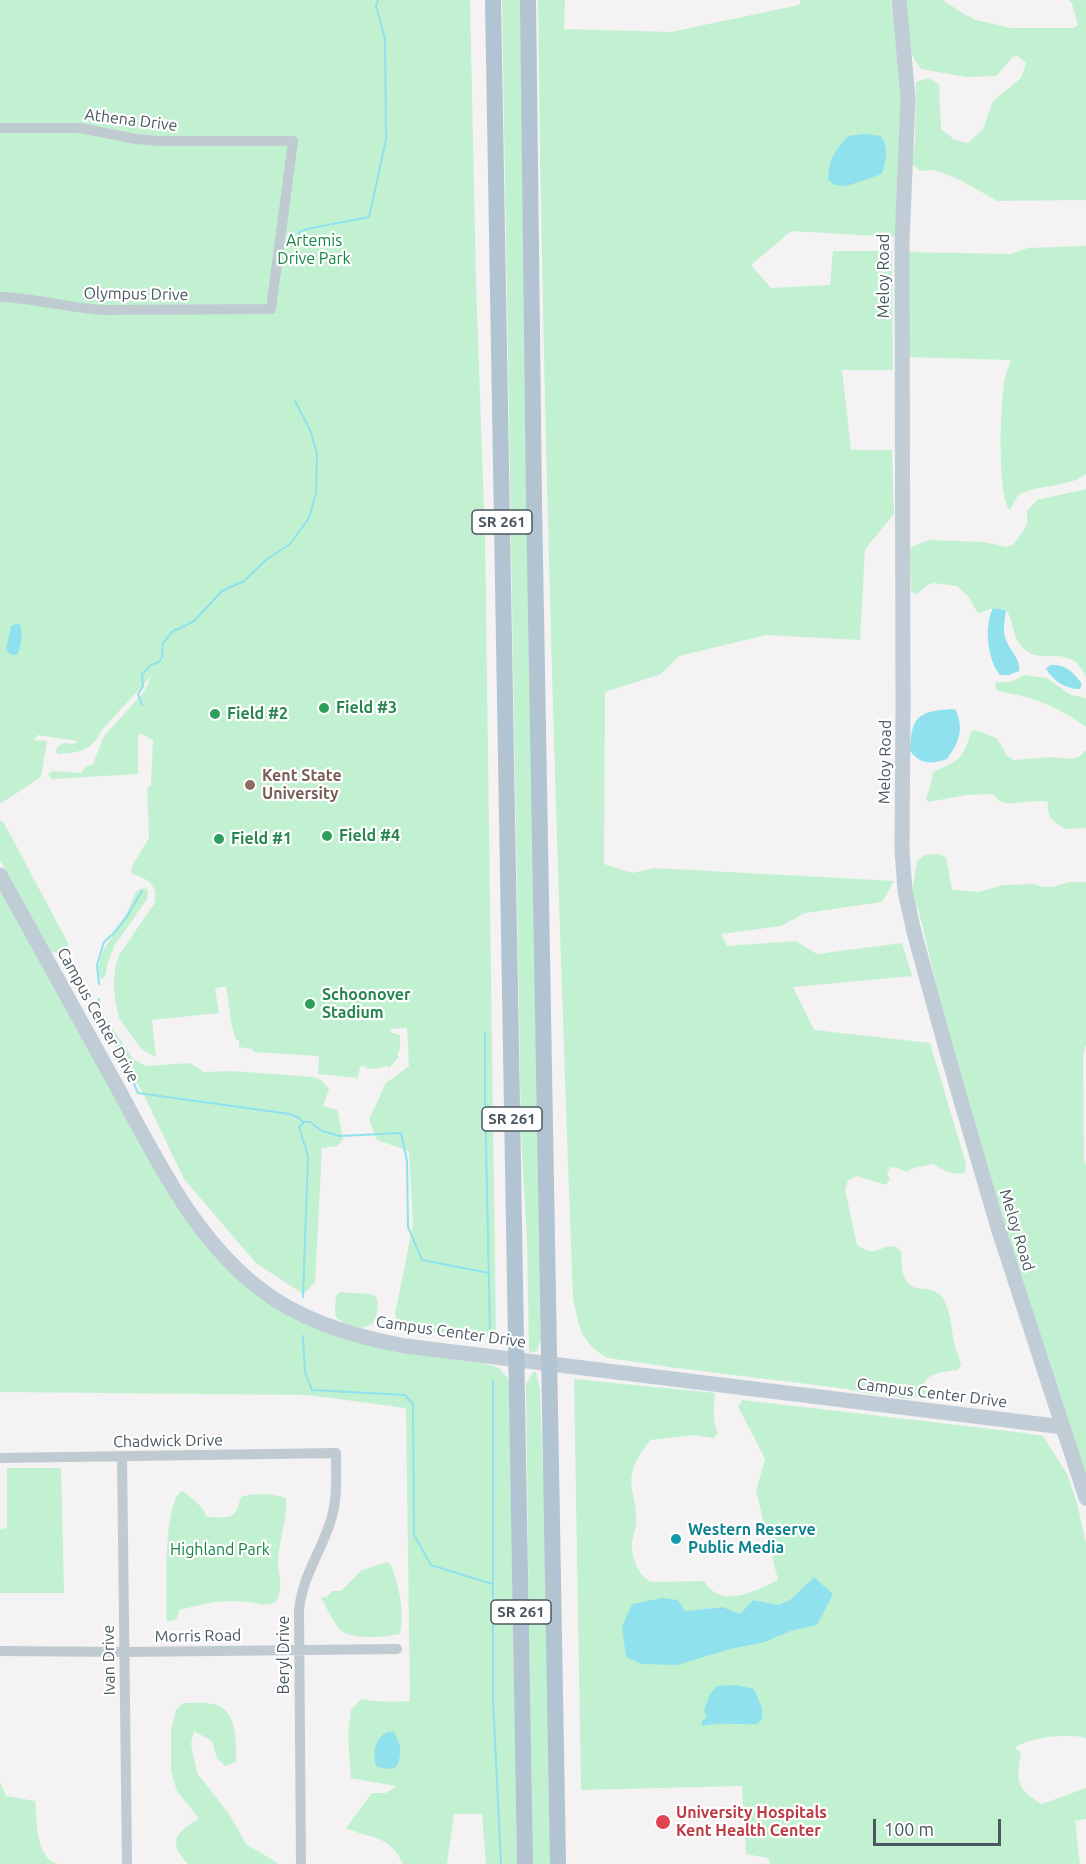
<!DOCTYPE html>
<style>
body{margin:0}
#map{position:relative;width:1086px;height:1864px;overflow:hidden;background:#f4f2f2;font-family:Ubuntu,sans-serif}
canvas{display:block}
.scale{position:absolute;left:873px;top:1819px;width:128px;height:27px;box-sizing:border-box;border:3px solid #495760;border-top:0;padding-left:8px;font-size:18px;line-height:21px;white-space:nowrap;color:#495760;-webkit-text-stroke:4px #fff;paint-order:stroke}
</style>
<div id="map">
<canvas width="1086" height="1864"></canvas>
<div class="scale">100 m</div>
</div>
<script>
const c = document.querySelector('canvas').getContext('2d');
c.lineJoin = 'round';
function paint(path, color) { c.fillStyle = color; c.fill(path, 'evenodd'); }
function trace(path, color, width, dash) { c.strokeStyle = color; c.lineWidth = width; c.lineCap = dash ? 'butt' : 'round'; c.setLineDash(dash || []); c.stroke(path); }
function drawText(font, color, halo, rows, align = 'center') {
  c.font = font + ' Ubuntu,sans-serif'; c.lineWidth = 4.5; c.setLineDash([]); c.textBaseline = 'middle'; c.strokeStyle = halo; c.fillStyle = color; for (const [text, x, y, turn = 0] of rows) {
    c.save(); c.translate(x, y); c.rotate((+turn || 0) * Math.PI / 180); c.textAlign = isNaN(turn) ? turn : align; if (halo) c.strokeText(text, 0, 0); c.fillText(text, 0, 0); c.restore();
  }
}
paint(new Path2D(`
 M 0,0 L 470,0 L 476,282 L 485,537 L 496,1338 L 400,1328 L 395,1314 L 413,1225 L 409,1151 L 377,1140 L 369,1119 L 386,1083 L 409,1066 L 407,1028 L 390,1029 L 391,1033 L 396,1033 L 397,1035 L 400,1035 L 400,1049 L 397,1055 L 399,1057 L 389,1068 L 387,1066 L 380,1068 L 367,1069 L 367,1067 L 360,1066 L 358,1078 L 318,1074 L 319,1056 L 253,1052 L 253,1049 L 239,1047 L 239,1040 L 236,1040 L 232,1027 L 226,986 L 215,988 L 219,1013 L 152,1020 L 156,1057 L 141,1049 L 119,1018 L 115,1000 L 114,984 L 115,968 L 119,955 L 154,904 C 159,885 148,879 131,873 L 132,866 L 149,838 L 147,788 L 151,785 L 153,740 L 141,734 L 138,736 L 138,774 L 52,779 L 48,775 L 52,771 L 82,773 L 85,767 L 93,764 L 104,736 L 144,692 L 152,675 L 101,731 C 92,751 78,753 58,754 L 56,752 L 57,747 L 63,743 L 73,744 L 78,741 L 38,735 L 34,740 L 47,741 L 41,777 L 0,804 L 0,764 L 1,763 L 0,762 Z
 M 502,0 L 521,0 L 542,1336 L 537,1351 L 531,1353 L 529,1349 L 527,1241 L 521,1134 Z
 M 538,0 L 565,0 L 564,29 L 671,32 L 799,5 L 801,0 L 891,0 L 901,95 L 895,237 L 791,231 L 751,265 L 771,288 L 830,285 L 833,251 L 892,251 L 893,370 L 842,370 L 851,450 L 892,450 L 894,514 L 865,549 L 860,640 L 766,635 L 679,656 L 661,674 L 605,692 L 604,864 L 632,873 L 654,868 L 894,881 L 882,902 L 805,913 L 781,926 L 721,934 L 727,946 L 795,941 L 817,954 L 902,943 L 912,976 L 793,987 L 814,1030 L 930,1043 L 966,1164 L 965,1173 C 952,1175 944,1171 933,1164 L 913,1168 L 907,1172 L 898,1168 L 890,1167 L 887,1174 L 890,1179 L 886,1185 L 857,1176 L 848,1180 L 845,1190 L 857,1245 C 867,1253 876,1253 887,1246 L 896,1247 L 901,1252 C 902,1260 901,1269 904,1276 C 912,1297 931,1282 942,1297 C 952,1312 951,1330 955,1347 C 957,1353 960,1358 961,1364 L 958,1370 C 949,1371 916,1373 927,1391 C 929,1394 932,1395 935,1398 L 916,1397 L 908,1399 L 887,1395 L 869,1394 L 848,1389 L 677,1368 L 608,1358 C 580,1343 579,1326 573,1298 C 557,865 543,433 538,0 Z
 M 904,0 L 943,0 L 962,13 L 976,20 L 1010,28 L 1074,28 L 1078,25 L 1072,4 L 1069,0 L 1086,0 L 1086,200 L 998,201 L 956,178 L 935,170 L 920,171 L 912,164 L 915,143 L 916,82 L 928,78 L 939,84 L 941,129 L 955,140 L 968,143 L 983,129 L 993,101 L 1021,78 L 1026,63 L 1018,56 L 1013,57 L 996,76 L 967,77 L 921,69 C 905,48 906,25 904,0 Z
 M 1086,246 L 1086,474 L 1076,480 L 1057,485 L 1033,489 L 1018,495 L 1010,510 C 997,499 1000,397 1005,378 C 1006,372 1009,366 1011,360 L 906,357 L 907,252 L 1011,254 L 1028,248 Z
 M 1086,489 L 1086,677 C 1083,671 1080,665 1074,661 C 1056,649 1039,665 1021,646 C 1012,636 1014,621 1006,610 L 993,608 L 980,613 L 977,612 L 968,596 L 957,586 L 934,583 L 928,585 L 917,594 L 911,592 L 910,550 L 912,547 L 929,540 L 984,542 L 1006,547 L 1013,545 L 1024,530 L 1027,523 L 1027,511 L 1037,500 Z
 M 1024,675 L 1047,678 L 1071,695 L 1086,698 L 1086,727 C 1057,706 1033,697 998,691 L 995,687 L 996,682 L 1011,682 Z
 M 976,730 L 996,738 L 1002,746 L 1006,755 L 1014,760 L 1052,757 L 1069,759 L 1079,757 L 1086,750 L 1086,828 L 1065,829 C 1053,820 1047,819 1048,802 C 1035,798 1008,807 1000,801 C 999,801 995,796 993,794 L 967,795 L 928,802 L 926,798 L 930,788 L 933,772 C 959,760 962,761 971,732 Z
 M 0,820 L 4,823 L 68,943 L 68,947 L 63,953 L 51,952 L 0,860 Z
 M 938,854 L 946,858 L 952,889 L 954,890 L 979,892 L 1003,885 L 1033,884 L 1043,887 L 1053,887 L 1069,882 L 1086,882 L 1086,1044 L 1083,1055 L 1084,1159 L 1086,1166 L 1086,1479 L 1025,1303 L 957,1069 L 918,908 L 911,898 L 917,861 L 924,855 Z
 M 145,888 L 148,891 L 147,899 L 115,945 L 108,962 L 105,977 L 100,980 L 98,967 L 103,951 L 128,911 L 135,893 L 140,889 Z
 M 0,889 L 141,1144 L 274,1307 C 291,1317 309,1327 328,1333 C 381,1350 436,1357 491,1365 L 500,1369 L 509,1380 L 517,1864 L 486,1864 L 482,1814 L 454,1814 L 447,1864 L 403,1864 C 390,1835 371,1839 346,1828 L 372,1793 L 386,1793 L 396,1786 L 351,1778 L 348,1735 L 351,1710 L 361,1699 C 377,1702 394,1702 410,1701 L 406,1408 L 308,1395 L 0,1392 Z
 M 98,1014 L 108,1021 L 133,1059 L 146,1066 L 190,1063 L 203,1072 L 232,1071 L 313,1077 L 321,1080 L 329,1089 L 323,1106 L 337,1110 L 338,1112 L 343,1140 L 337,1146 L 322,1148 L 315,1283 L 303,1294 L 256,1263 L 184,1179 L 142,1091 L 122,1060 Z
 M 340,1292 L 370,1294 L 375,1296 L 378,1302 L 376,1319 L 373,1323 L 363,1328 L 355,1327 L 343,1323 L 336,1317 L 335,1312 L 336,1296 Z
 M 533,1372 L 536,1372 L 540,1390 L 546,1556 L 552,1864 L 532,1864 L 526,1391 L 526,1384 Z
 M 574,1379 L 715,1393 C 714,1407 712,1420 718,1433 L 714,1438 L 694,1435 L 650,1440 C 643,1450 635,1460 632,1473 C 629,1487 636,1501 636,1515 C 637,1524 635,1529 633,1538 C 629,1553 637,1575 651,1582 L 704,1581 C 721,1610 755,1591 778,1580 L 756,1491 L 765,1459 L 738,1406 L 743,1400 L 1025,1433 L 1043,1436 L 1067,1474 L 1077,1503 L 1086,1544 L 1086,1738 C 1065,1733 1033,1737 1015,1747 L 1021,1753 C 1016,1781 1016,1789 1042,1804 L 1086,1788 L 1086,1819 L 1075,1821 L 1080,1864 L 770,1864 L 768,1858 L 746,1854 L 742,1786 L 581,1790 ZM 814,1577 L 816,1625 L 791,1631 L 762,1643 L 730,1649 L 685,1611 L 723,1607 L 740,1614 L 753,1600 L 779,1605 L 791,1599 Z
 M 7,1468 L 61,1468 L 64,1593 L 0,1593 L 0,1529 L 7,1528 Z
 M 182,1491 C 192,1498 202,1505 207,1517 C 231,1517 234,1522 241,1497 C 257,1492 271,1494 286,1498 C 288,1518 278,1543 278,1564 C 279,1581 284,1583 276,1602 C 265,1607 260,1603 249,1602 C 243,1601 236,1601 230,1601 C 212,1601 196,1606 179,1610 L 177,1619 L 167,1622 C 167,1598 162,1503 182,1491 Z
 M 387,1562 L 391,1565 C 399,1587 405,1611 400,1634 C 386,1637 354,1640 342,1631 C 335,1626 326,1606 321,1598 L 327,1597 L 332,1591 L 341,1591 L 362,1570 Z
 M 183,1703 C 193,1703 203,1702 213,1704 C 237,1708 237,1743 236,1762 L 225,1766 L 217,1758 L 212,1741 L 194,1731 L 191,1744 L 197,1773 L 229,1814 L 246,1844 L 279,1864 L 188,1864 C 166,1840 177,1833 199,1818 L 177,1791 L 171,1771 L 171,1731 L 176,1710 Z
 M 0,1782 L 6,1796 L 35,1801 C 37,1821 35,1856 57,1864 L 0,1864 Z`), '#c2f1d1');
paint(new Path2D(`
 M 864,134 L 881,136 C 889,148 886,160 882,174 L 847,186 L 834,185 L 828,179 C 830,156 834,153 848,136 Z
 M 993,608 L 1006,610 C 1005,621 1002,629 1006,640 C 1010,651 1021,659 1019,671 L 1009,675 L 1000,675 C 987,659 984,626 993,608 Z
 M 15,624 L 20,624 C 23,634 21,644 18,654 C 13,657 10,654 6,650 L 11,626 Z
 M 1051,665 C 1066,664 1073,672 1082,684 L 1080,689 C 1066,689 1052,681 1046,668 Z
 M 952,709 L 956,710 C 964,730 959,742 947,759 C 931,764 921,765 910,751 C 911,717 918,711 952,709 Z
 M 814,1577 L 833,1594 L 817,1625 L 791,1631 L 762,1643 L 730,1649 L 677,1665 L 642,1664 L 626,1657 L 622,1626 L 632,1604 L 662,1598 L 678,1600 L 685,1611 L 723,1607 L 740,1614 L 753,1600 L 779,1605 L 791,1599 Z
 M 736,1685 L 754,1689 L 762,1708 L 762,1719 L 757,1724 C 739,1725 721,1722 703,1726 L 701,1722 L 707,1717 L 704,1710 L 710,1694 L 717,1686 Z
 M 387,1732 L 394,1732 C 401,1745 403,1754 396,1767 C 389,1770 384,1769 376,1766 C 373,1753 374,1739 387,1732 Z`), '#8fe1ee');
trace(new Path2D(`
 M 299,234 L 299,232 L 307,229 L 369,217 L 386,140 L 385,39 L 376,6 L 378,0
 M 142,705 L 138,694 L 143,686 L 142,674 L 151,665 L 159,662 L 162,657 L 163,643 L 174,630 L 179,629 L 194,621 L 222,591 L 244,581 L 267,559 L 290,544 L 309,518 L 316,493 L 317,453 L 310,430 L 295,401
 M 99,984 L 97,965 L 104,942 L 113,934 L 126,918 L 142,891
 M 99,999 C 94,1019 117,1040 125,1057 C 131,1069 132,1082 138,1093 L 290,1114 L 299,1118 L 303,1122
 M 485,1032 L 485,1094 L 490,1333
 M 303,1297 L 308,1156 L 299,1127 L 304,1122 L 310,1122 L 322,1131 L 340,1136 L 401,1133 L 407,1161 L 408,1227 L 422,1260 L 489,1273
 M 303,1336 L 305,1372 L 312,1390 L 405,1395 L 413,1404 L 414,1535 L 431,1565 L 492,1584
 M 493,1381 L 493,1700 L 501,1864`), '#8fe1ee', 2);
trace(new Path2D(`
 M 0,128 L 80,128 L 136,139 L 159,141 L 293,141 L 271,309 L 103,310 C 68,308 35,298 0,297
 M 122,1457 L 127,1864
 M 0,1458 L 336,1453 C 336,1477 338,1500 330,1523 C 320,1553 302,1578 299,1610 L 301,1864
 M 0,1651 L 124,1652 L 397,1649`), '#c0cad1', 10);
trace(new Path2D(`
 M 899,0 L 908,98 L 902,242 L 903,704 L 902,850 L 905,891 L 914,932 L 948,1056 L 998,1228 L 1086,1498
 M 0,875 C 39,945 78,1015 116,1085 C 155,1156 191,1233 255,1285 C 298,1320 351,1336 405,1346 L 1063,1427`), '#c0ccd6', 15);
trace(new Path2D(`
 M 493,0 L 525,1864
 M 528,0 L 534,502 L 558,1864`), '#b2c4d1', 16);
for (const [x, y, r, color] of [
 [324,708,6,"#2e9e5b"],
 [215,714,6,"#2e9e5b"],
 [250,785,6,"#8d6e63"],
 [327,836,6,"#2e9e5b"],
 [219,839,6,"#2e9e5b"],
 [310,1004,6,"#2e9e5b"],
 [676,1539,6,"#0f9aa8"],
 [663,1822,8,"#e0444e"]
]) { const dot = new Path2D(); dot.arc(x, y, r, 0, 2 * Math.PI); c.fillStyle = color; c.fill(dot); trace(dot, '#fff', 2); }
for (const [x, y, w] of [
 [502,522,60],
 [512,1119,60],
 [521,1612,60]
]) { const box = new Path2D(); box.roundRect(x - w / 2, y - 12, w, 24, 4.5); c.fillStyle = '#fff'; c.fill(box); trace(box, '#495760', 1.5); }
drawText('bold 15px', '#495760', null, [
 ["SR 261",502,522],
 ["SR 261",512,1119],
 ["SR 261",521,1612]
]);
drawText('16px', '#495760', '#fff', [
 ["Athena Drive",131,120,7],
 ["Meloy Road",884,276,-90],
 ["Olympus Drive",136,294,1],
 ["Meloy Road",885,762,-89],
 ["Campus Center Drive",98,1015,61],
 ["Meloy Road",1017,1230,73],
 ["Campus Center Drive",451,1332,8],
 ["Campus Center Drive",932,1393,7],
 ["Chadwick Drive",168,1441,-1],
 ["Morris Road",198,1636,-1],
 ["Beryl Drive",284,1655,-90],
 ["Ivan Drive",109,1660,-91]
]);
drawText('16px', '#168546', '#fff', [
 ["Artemis",314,241],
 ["Drive Park",314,259],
 ["Highland Park",220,1550]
]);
drawText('bold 16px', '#27864d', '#fff', [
 ["Field #3",336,708],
 ["Field #2",227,714],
 ["Field #4",339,836],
 ["Field #1",231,839],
 ["Schoonover",322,995],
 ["Stadium",322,1013]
], 'left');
drawText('bold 16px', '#785e54', '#fff', [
 ["Kent State",262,776],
 ["University",262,794]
], 'left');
drawText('bold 16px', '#0d838f', '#fff', [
 ["Western Reserve",688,1530],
 ["Public Media",688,1548]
], 'left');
drawText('bold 16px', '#be3a42', '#fff', [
 ["University Hospitals",676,1813],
 ["Kent Health Center",676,1831]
], 'left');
</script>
